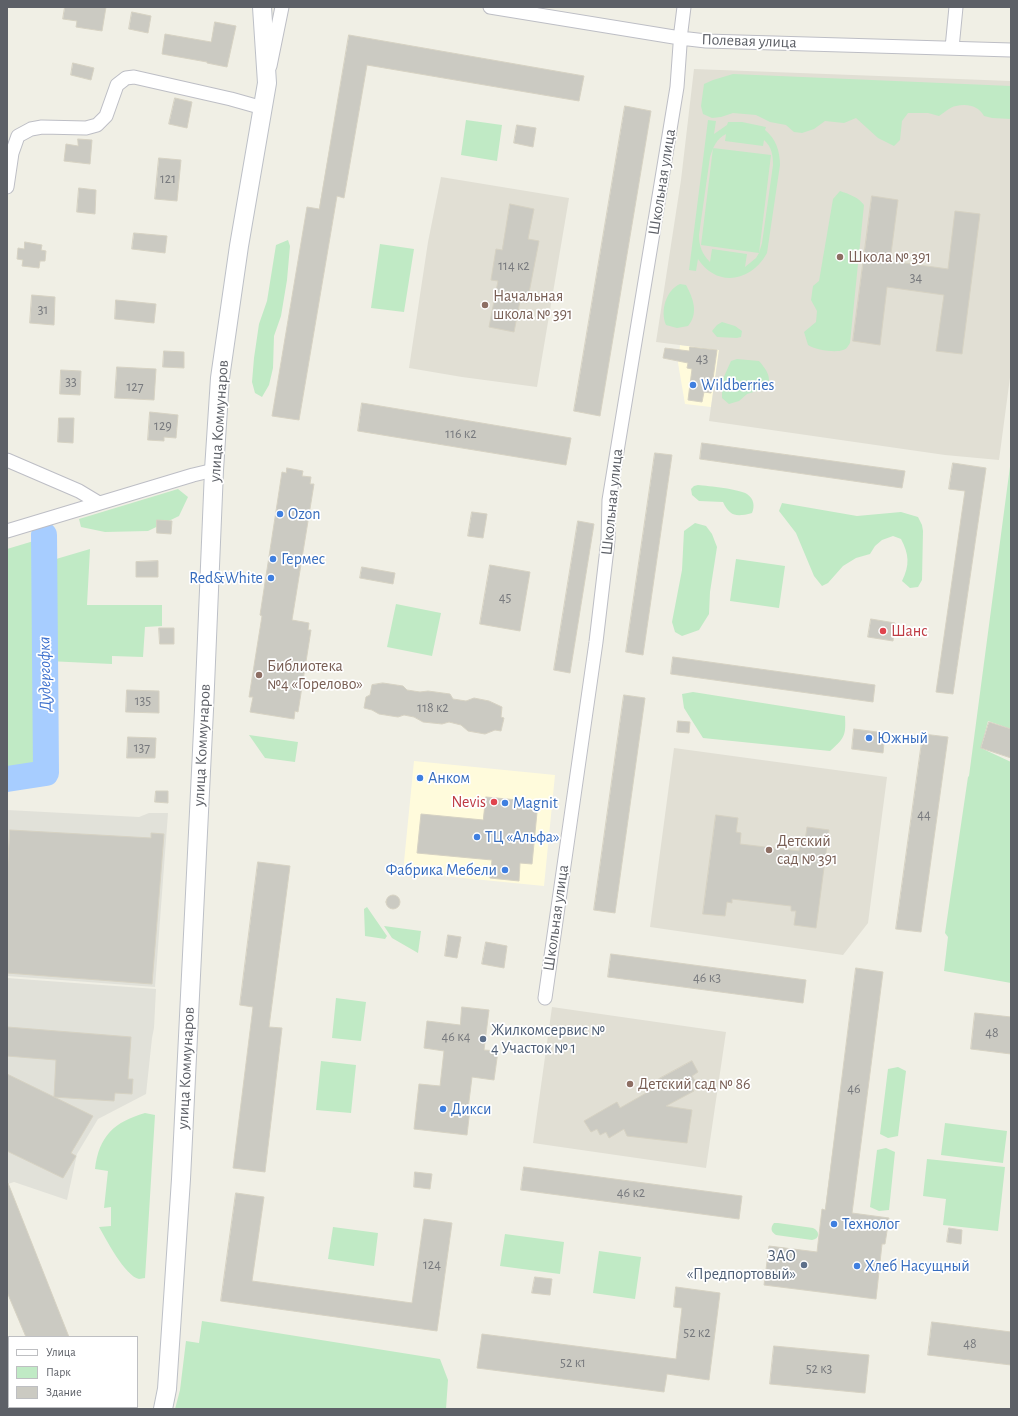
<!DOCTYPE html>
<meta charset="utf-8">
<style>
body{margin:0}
#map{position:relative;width:1018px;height:1416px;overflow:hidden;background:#f0efe5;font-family:"Alegreya Sans",sans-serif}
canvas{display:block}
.frame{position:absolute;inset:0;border:8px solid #5d6067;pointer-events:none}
.legend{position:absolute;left:8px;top:1336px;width:130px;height:72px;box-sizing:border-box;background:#fff;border:1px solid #bebfc2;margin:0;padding:5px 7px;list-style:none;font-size:12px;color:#5d6067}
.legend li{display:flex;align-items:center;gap:8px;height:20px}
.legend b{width:20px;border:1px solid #bebfc2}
</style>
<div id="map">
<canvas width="1018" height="1416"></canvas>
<div class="frame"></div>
<ul class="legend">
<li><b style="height:5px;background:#fff"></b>Улица</li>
<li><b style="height:11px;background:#c0eac5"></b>Парк</li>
<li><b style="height:11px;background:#cbcac2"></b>Здание</li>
</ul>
</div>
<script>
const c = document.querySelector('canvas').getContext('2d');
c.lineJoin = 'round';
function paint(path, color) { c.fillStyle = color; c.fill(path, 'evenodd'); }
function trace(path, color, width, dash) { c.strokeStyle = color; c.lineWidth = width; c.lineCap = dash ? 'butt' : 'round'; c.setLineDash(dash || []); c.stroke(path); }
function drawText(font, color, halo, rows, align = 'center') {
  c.font = font + ' "Alegreya Sans",sans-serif'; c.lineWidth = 3.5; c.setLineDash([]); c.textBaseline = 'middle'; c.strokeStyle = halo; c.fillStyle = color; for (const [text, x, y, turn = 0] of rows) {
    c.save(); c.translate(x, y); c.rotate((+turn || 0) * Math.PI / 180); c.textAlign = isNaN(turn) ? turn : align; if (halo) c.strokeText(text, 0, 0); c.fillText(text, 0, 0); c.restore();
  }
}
paint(new Path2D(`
 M 680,345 L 719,350 L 711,407 L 685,404 L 678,363 Z
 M 414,761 L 555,775 L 544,886 L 403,872 Z`), '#fffbdc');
paint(new Path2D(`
 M 7,810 L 139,817 L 149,813 L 168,813 L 155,987 L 7,976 Z
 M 7,978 L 156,989 L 154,1028 L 152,1038 L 146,1094 L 98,1119 L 77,1154 L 67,1200 L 14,1182 L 8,1184 L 69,1337 L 26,1337 L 7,1292 Z`), '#e1e1d9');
paint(new Path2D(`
 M 694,69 L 1011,81 L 1011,370 L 999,460 L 945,455 L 709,421 L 719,350 L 656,342 L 681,180 Z
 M 441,177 L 569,198 L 537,387 L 462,377 L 409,368 L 428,242 Z
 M 674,748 L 887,777 L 868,923 L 843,955 L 650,927 Z
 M 552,1007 L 726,1032 L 706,1168 L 533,1143 Z`), '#e1dfd4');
paint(new Path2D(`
 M 733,74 L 1011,86 L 1011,119 L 992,118 L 984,116 C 979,106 967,103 956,106 C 950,107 944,113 939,116 L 928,113 L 908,113 L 902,121 L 900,140 L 894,146 L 878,138 L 856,118 L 844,123 L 825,121 L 814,129 L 802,133 L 794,132 L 786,125 L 770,122 L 756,115 L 733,113 L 721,117 L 712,118 L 703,114 L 701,106 L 704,84 L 713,80 Z
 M 466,120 L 502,125 L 497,161 L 461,155 Z
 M 708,120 L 716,121 L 714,134 L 727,125 L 728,122 L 742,122 L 766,127 L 765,130 C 776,139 780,151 780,165 L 767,253 C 751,282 717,288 698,259 L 696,271 L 689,270 ZM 726,134 L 725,141 L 763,146 L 764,140 C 772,147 773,156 773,165 L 762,243 L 759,253 L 771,155 L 713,148 L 701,245 L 759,253 L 756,258 L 745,267 L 747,254 L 712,249 L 710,262 C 702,254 699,246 699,235 L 710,157 C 713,148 716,139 726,134 Z
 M 840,191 C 849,194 858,197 864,205 L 850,343 C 848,346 847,349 843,350 C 836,353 815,350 808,345 L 804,332 L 816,322 L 817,311 L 811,300 L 813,286 L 819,281 L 833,199 Z
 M 288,240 L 290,246 L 287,280 L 281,316 L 274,336 L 273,368 L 269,385 L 262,397 L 255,393 L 252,382 L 254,358 L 259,324 L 267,301 L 276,245 Z
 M 380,244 L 414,249 L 404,312 L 371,308 Z
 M 680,284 L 686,285 C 693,298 699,313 688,326 L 677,328 L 666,325 C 660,311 666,290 680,284 Z
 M 722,322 L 735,326 L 742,331 L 741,337 L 737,338 L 717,337 L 712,331 L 717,325 Z
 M 737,359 L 759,361 C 765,368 770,374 769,383 L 763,389 L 747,394 L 739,401 L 729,404 L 722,398 L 722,381 L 731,361 Z
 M 1011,459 L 1011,729 L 988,721 L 981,748 L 1011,762 L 1011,983 L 944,971 L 948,937 L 945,933 L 968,777 L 969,776 Z
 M 698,485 C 709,486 739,489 747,494 C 754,499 755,506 752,513 C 737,517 730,517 723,502 L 699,501 L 692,495 L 691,489 L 694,486 Z
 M 178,489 L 188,497 L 179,516 L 148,531 L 105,532 L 81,527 L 79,519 Z
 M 782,503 L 857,516 L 901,512 L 918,517 L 922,525 L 923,531 L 922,580 L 918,587 L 910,588 L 902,581 C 910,565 909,554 901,539 L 893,536 L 882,540 L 875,546 L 870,554 L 856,558 L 843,566 L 828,583 L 822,586 L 814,576 L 796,533 L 779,511 Z
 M 695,523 L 706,526 L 712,534 L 717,547 L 710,592 L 709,614 L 699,630 L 682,636 L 675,632 L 672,622 L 682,570 L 684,531 Z
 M 37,540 L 41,771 L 7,776 L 7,549 Z
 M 90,549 L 87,605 L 162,605 L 162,626 L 145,627 L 143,657 L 112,656 L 112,664 L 47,661 L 46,562 Z
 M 736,559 L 785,566 L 779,608 L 730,601 Z
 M 396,604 L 441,613 L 432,656 L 387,647 Z
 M 693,692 L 845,716 C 846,735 845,738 830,751 L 703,738 L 684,708 L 682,694 Z
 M 249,735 L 298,742 L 295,762 L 265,758 Z
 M 367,907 L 387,936 L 385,939 L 365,936 L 364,909 Z
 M 384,926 L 421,931 L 418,953 L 392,938 Z
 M 336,998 L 366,1002 L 361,1041 L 332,1038 Z
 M 321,1061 L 356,1065 L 351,1113 L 316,1110 Z
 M 898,1067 L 906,1071 L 898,1136 L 888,1138 L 880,1134 L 888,1069 Z
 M 145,1113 L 155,1115 L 145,1278 C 145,1278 139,1279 139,1279 C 125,1276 106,1239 99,1227 L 111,1226 L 111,1207 L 104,1208 L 108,1171 L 95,1169 C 99,1136 114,1122 145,1113 Z
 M 945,1123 L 1007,1131 L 1003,1163 L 941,1155 Z
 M 886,1148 L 895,1152 L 889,1210 L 879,1211 L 870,1207 L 877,1150 Z
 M 927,1159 L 1005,1167 L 998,1231 L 943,1225 L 946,1199 L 923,1196 Z
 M 774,1223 L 778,1223 L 813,1228 C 820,1231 820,1239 812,1240 L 776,1235 C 771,1232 770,1228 774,1223 Z
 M 333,1227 L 378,1233 L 374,1266 L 328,1259 Z
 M 505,1234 L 564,1242 L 560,1274 L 500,1266 Z
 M 599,1251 L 641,1257 L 635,1299 L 593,1293 Z
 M 202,1321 L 440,1359 L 448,1380 L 446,1409 L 175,1409 L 180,1390 L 186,1341 L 199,1343 Z`), '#c0eac5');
trace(new Path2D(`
 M 7,779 L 46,773 L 44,535`), '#a7cdff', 26);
const building = new Path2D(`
 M 65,7 L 106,7 L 102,31 L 76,27 L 77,21 L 63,19 Z
 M 132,12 L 151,16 L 148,33 L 129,29 Z
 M 215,22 L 236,26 L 227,67 L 207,63 L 207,62 L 162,54 L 165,34 L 211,42 Z
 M 349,35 L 584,76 L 579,101 L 367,65 L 344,198 L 337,196 L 299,420 L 272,416 L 307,207 L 319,209 Z
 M 73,63 L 94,68 L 91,80 L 71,75 Z
 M 175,98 L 192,102 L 187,128 L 169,124 Z
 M 625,106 L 651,111 L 600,416 L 574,411 Z
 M 517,125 L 536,128 L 533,147 L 514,143 Z
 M 78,139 L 92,140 L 90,164 L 64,161 L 66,144 L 78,146 Z
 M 159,158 L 181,160 L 177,201 L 155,199 Z
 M 79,188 L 96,190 L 95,214 L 77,212 Z
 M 872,196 L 898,200 L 890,261 L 948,269 L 955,211 L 980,214 L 962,354 L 936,351 L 944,295 L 887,287 L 880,345 L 853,341 Z
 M 510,204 L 534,209 L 528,239 L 539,241 L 527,303 L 520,301 L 514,332 L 489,327 L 498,281 L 491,280 L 496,249 L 502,250 Z
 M 134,233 L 167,236 L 165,253 L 132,249 Z
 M 25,242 L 42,245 L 41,250 L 46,251 L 45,261 L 40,261 L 39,268 L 22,266 L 23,260 L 17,259 L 18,248 L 24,249 Z
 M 32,295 L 55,297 L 54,325 L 30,323 Z
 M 116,300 L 156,304 L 154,323 L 115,319 Z
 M 690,347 L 717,350 L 711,393 L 704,392 L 702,402 L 688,400 L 692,369 L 687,368 L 688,363 L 663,358 L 665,348 L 689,351 Z
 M 164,351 L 184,352 L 184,368 L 163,367 Z
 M 117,367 L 156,369 L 154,400 L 115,398 Z
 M 61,370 L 81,371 L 80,395 L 60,394 Z
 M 362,403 L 571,438 L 566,465 L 358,431 Z
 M 150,412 L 178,415 L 176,438 L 164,437 L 164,441 L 148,440 Z
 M 59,418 L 74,418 L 73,443 L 58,442 Z
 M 702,443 L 905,471 L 902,488 L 700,459 Z
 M 655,453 L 672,455 L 643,655 L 626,652 Z
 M 953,463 L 986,468 L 953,694 L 936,692 L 965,491 L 949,489 Z
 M 287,468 L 303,471 L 302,476 L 311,477 L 310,484 L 314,484 L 292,620 L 309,623 L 308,630 L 311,630 L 298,712 L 295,711 L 294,719 L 250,712 L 253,697 L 249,697 L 262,616 L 260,615 L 282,472 L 286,473 Z
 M 472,512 L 487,514 L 483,538 L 468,536 Z
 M 157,520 L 172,521 L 171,534 L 157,533 Z
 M 578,521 L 594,524 L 570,673 L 554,670 Z
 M 158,561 L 158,577 L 136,577 L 136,562 Z
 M 490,565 L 530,572 L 520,631 L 480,624 Z
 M 362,567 L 395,573 L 393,584 L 360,578 Z
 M 871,619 L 895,623 L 893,641 L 868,637 Z
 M 159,628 L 174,628 L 174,644 L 160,644 Z
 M 673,657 L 875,685 L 873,702 L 671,674 Z
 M 383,683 L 403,686 L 407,690 L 420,692 L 428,691 L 450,694 L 453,699 L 466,701 L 474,698 L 489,701 L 502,707 L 501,717 L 504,718 L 501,731 L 495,730 L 485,734 L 468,731 L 461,725 L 449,722 L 442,724 L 423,722 L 414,717 L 404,715 L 398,717 L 379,714 L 372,710 L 364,708 L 366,697 L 370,695 L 372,685 Z
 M 127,690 L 159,691 L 159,713 L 126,712 Z
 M 624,695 L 645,698 L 615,913 L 594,910 Z
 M 678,721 L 690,722 L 689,733 L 677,732 Z
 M 989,722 L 1011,729 L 1011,758 L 981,748 Z
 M 854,729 L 885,733 L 883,753 L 852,749 Z
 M 923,734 L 948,737 L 921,932 L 896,929 Z
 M 128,737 L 156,738 L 155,758 L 127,758 Z
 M 156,791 L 168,791 L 168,803 L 155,802 Z
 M 486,797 L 538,802 L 532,864 L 520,863 L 519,881 L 490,878 L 492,860 L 417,853 L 421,814 L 483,820 Z
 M 716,815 L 738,818 L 736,832 L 741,833 L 740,844 L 799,851 L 800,840 L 805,841 L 807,827 L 829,830 L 816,928 L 794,925 L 796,911 L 791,911 L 791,906 L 732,899 L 732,903 L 727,902 L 725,916 L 703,914 Z
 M 10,830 L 151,838 L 151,833 L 164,834 L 152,984 L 7,973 L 7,878 Z
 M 258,862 L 290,866 L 269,1027 L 282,1028 L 265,1172 L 233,1168 L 253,1007 L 240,1005 Z
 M386 902a7 7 0 1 1 14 0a7 7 0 1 1-14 0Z
 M 448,935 L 461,937 L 457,958 L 445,956 Z
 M 486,942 L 507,946 L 504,968 L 482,964 Z
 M 611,954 L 806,980 L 803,1003 L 608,977 Z
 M 856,968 L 883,972 L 852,1213 L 889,1218 L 885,1244 L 882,1244 L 876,1299 L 764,1285 L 769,1246 L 817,1252 L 822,1209 L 825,1210 Z
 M 462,1007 L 489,1010 L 484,1050 L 498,1051 L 494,1080 L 472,1077 L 468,1109 L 470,1109 L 467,1135 L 414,1129 L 419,1084 L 440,1086 L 444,1051 L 424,1048 L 427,1021 L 460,1025 Z
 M 975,1013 L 1011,1017 L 1011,1054 L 971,1049 Z
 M 7,1027 L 131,1037 L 128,1079 L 133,1079 L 132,1094 L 115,1093 L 114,1101 L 54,1097 L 56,1060 L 7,1056 Z
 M 692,1061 L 698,1072 L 692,1076 L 696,1082 L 690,1085 L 694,1091 L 666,1106 L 692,1110 L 687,1143 L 627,1136 L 624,1129 L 609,1138 L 606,1132 L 600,1135 L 597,1129 L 591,1132 L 584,1121 L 617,1102 L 620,1108 L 662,1084 L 659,1079 Z
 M 7,1074 L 93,1116 L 71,1153 L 76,1156 L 63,1178 L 7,1151 Z
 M 524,1167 L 742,1196 L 739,1219 L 521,1190 Z
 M 415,1172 L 432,1174 L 430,1189 L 414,1187 Z
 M 7,1183 L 8,1183 L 69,1337 L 26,1337 L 7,1292 Z
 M 236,1193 L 264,1197 L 252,1281 L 412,1303 L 424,1219 L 452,1223 L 437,1331 L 221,1301 Z
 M 949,1228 L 962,1230 L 961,1244 L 947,1242 Z
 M 535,1277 L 552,1279 L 550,1295 L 532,1293 Z
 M 676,1287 L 720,1293 L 709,1380 L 667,1374 L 664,1392 L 477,1368 L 482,1334 L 676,1359 L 682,1308 L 674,1307 Z
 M 932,1322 L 1011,1332 L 1011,1365 L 928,1355 Z
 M 774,1346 L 869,1355 L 865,1393 L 770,1384 Z`);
paint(building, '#cbcac2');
trace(building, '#d6d2c3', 1);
const street = new Path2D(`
 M 490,7 L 680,38 L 706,41 L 1011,50
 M 952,48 L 956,7
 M 270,66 L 282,7
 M 7,187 L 12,153 L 18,136 L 31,129 L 42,127 L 86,128 L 97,125 L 106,116 L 117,85 L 126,78 L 134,77 L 231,99 L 263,108
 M 7,460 L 79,491 L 99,503
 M 7,531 L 193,475 L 214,470
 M 545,998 L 596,642 L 608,540 L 609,500 L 677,87 L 681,31 L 684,7`);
const secondary = new Path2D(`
 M 163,1409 L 167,1389 L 181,1179 L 204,710 L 214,470 L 220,378 L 239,246 L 267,83 L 262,7`);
trace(street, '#bdbec5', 15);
trace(secondary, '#bdc0c7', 20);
trace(street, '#fff', 13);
trace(secondary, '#fff', 18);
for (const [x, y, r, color] of [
 [840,257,4,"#8d6e63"],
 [485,305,4,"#8d6e63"],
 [693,385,4,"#3f7fe0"],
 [280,514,4,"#3f7fe0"],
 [273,559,4,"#3f7fe0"],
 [271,578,4,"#3f7fe0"],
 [883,631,4,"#e0444e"],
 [259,675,4,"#8d6e63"],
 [869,738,4,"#3f7fe0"],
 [420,778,4,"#3f7fe0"],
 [494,802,4,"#e0444e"],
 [505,803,4,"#3f7fe0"],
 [477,837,4,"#3f7fe0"],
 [769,850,4,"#8d6e63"],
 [505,870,4,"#3f7fe0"],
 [483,1039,4,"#5c6f8a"],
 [630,1084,4,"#8d6e63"],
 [443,1109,4,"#3f7fe0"],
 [834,1224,4,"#3f7fe0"],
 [804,1265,4,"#5c6f8a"],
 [857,1266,4,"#3f7fe0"]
]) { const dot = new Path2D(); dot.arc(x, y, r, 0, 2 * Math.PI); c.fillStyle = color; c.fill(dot); trace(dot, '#fff', 1.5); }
drawText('14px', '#787a7e', null, [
 ["121",168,179],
 ["114 к2",514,266],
 ["34",916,278],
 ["31",43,310],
 ["43",702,359],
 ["33",71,382],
 ["127",135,387],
 ["129",163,426],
 ["116 к2",461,434],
 ["45",505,598],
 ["135",143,701],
 ["118 к2",433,708],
 ["137",142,748],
 ["44",924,815],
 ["46 к3",707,978],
 ["48",992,1033],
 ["46 к4",456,1037],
 ["46",854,1089],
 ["46 к2",631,1193],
 ["124",432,1265],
 ["52 к2",697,1333],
 ["48",970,1344],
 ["52 к1",573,1363],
 ["52 к3",819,1369]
]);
drawText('16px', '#5d6067', '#fff', [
 ["Полевая улица",749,41,2],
 ["Школьная улица",662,182,-81],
 ["улица Коммунаров",219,421,-86],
 ["Школьная улица",612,502,-84],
 ["улица Коммунаров",202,745,-87],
 ["Школьная улица",556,918,-82],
 ["улица Коммунаров",186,1068,-87]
]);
drawText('16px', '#785e54', '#fff', [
 ["Школа № 391",848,257],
 ["Начальная",493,296],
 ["школа № 391",493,314],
 ["Библиотека",267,666],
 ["№4 «Горелово»",267,684],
 ["Детский",777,841],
 ["сад № 391",777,859],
 ["Детский сад № 86",638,1084]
], 'left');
drawText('16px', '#366cbe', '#fff', [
 ["Wildberries",701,385],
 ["Ozon",288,514],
 ["Гермес",281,559],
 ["Red&White",263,578,"right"],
 ["Южный",877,738],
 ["Анком",428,778],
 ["Magnit",513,803],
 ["ТЦ «Альфа»",485,837],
 ["Фабрика Мебели",497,870,"right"],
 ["Дикси",451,1109],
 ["Технолог",842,1224],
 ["Хлеб Насущный",865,1266]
], 'left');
drawText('16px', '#be3a42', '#fff', [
 ["Шанс",891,631],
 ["Nevis",486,802,"right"]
], 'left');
drawText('16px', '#4e5e75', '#fff', [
 ["Жилкомсервис №",491,1030],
 ["4 Участок № 1",491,1048],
 ["ЗАО",796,1256,"right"],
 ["«Предпортовый»",796,1274,"right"]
], 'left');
drawText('italic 17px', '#3e71cd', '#fff', [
 ["Дудергофка",45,674,-91]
]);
</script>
